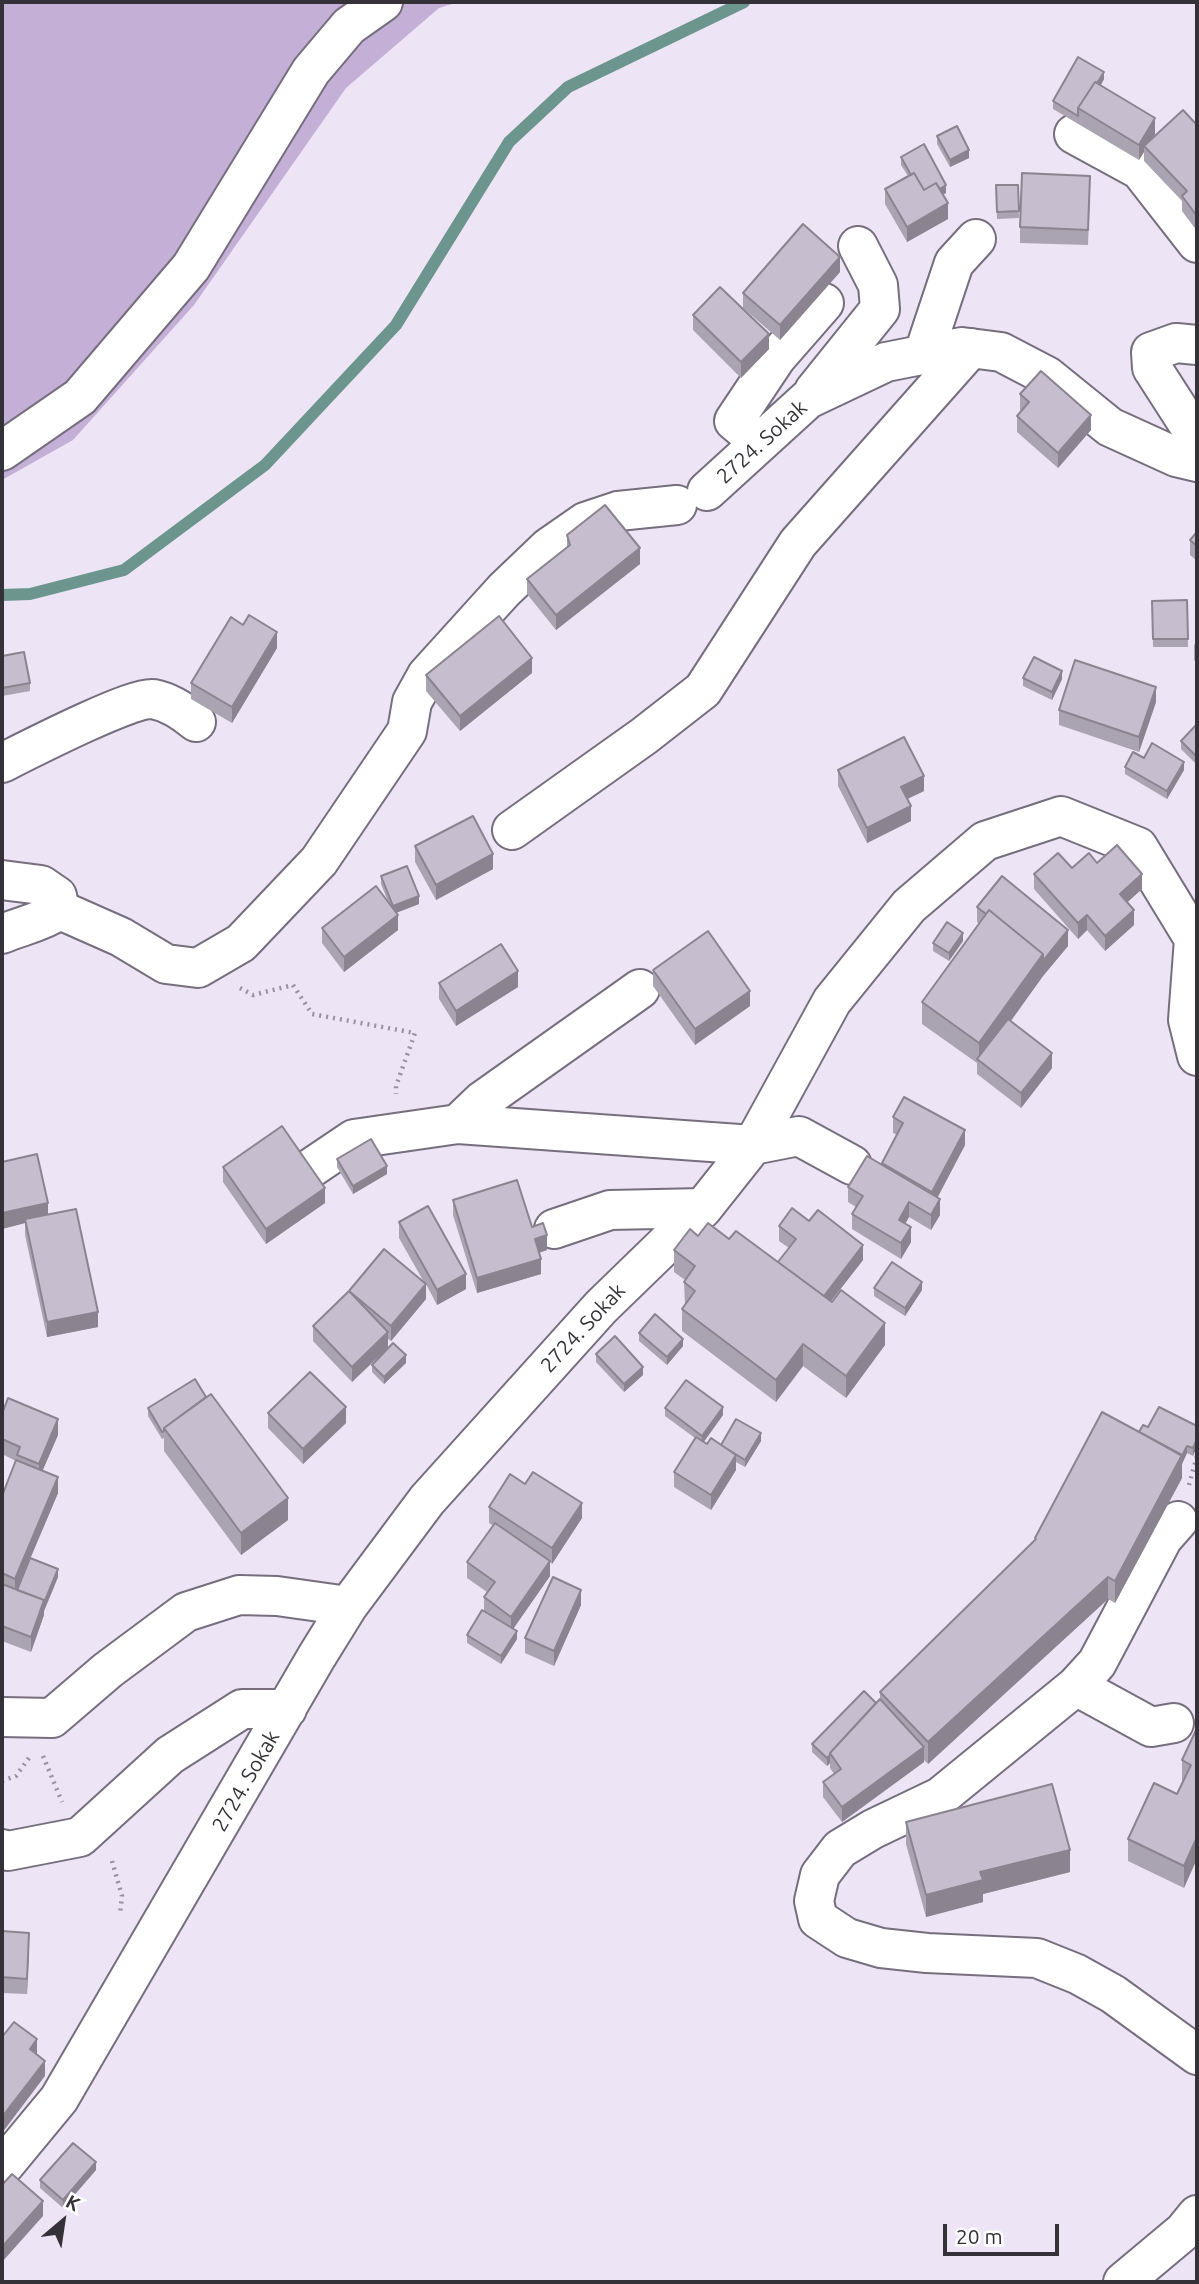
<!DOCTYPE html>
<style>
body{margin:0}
#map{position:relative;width:1199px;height:2284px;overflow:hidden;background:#ede4f6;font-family:Ubuntu,sans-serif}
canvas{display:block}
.frame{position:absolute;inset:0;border:4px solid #343138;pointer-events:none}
.north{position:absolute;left:28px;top:2186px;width:70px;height:70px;-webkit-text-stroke:5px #fff;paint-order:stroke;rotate:29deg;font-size:19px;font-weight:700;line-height:28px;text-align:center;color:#343138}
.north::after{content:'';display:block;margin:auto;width:24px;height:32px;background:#343138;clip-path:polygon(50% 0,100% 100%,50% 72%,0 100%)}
.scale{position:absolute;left:943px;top:2224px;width:116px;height:32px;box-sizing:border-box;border:4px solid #343138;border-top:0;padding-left:9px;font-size:21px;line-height:24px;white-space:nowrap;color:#343138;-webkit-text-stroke:5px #fff;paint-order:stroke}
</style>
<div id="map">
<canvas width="1199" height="2284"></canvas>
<div class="frame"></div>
<div class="north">K</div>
<div class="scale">20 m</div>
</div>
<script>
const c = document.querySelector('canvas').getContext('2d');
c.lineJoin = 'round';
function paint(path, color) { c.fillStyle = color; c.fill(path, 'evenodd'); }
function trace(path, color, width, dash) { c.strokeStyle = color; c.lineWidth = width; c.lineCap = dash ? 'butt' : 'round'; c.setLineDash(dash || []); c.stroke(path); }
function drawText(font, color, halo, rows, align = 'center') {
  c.font = font + ' Ubuntu,sans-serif'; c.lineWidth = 6; c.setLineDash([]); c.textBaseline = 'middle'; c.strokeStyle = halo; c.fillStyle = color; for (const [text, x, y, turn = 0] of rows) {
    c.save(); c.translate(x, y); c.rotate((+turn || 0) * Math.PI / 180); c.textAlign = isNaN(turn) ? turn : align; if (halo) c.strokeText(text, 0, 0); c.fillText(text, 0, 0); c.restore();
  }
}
paint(new Path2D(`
 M 2,2 L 458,2 L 439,8 L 346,88 L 194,305 L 73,440 L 2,480 Z`), '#c4b0d6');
trace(new Path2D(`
 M 2,595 L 30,594 L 124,570 L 265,465 L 396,325 L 509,142 L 568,87 L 744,2`), '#6b958d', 12);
const minor = new Path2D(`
 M 1074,134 L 1140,170 L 1197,243
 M 1197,345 L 1176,343 L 1151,352 L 1152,368 L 1197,438
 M 924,353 L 954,263 L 976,239
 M 814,391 L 880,309 L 878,285 L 858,246
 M 759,442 L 734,421 L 776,358 L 824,303
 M 2,451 L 80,397 L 191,267 L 311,71 L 349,26 L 383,2
 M 707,491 L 808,399 L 886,362 L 962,347 L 1001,352 L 1047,376 L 1110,427 L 1176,457 L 1197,462
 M 2,763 C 26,751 133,696 153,699 C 169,702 183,711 196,722
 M 512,830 L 644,736 L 703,690 L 798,543 L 971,348
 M 2,880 L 41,885 L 57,896 L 60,910
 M 60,910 L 121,937 L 166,964 L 198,968 L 241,943 L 319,861 L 407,731 L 412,702 L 427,675 L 504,590 L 549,547 L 585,522 L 618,511 L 677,505
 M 2,934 C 21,926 42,922 60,910
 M 458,1124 L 482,1101 L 640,989
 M 311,1168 L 354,1139 L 458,1124 L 753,1145 L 799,1136 L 852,1165
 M 554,1229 L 610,1210 L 703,1208
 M 1178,1521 L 1163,1538 L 1097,1663 L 1076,1686 L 940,1797 L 873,1829 L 840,1849 L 820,1875 L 814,1901 L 818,1919 L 847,1938 L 881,1948 L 927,1953 L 1037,1958 L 1077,1974 L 1113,1994 L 1197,2055
 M 1076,1686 L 1151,1727 L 1174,1723
 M 2,1717 L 52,1718 L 108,1670 L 186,1612 L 239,1595 L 277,1596 L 348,1606
 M 2,1849 L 8,1851 L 80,1837 L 170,1755 L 242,1709 L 287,1709
 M 2,2168 L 59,2099 L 317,1656 L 348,1606 L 427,1500 L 601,1307 L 703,1208 L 753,1145 L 832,1001 L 909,906 L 985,841 L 1061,816 L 1138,847 L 1194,939 L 1188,1020 L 1197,1056
 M 1123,2282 L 1184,2231 L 1197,2215`);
trace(minor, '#766e7e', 42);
trace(new Path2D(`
 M 240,988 L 253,995 L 293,985 L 312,1014 L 415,1033 L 396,1086 L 396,1094
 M 1189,1485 L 1197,1456
 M 43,1756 L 62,1802
 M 2,1781 L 16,1776 L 31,1755
 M 112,1861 L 122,1896 L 120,1914`), '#98919e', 4.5, [2, 5]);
trace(minor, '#fff', 38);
paint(new Path2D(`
 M 1104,79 L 1101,85 L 1155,134 L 1152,138 L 1197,125 L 1197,231 L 1182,211 L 1182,201 L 1144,161 L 1144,152 L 1139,160 L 1053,109 L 1053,101 Z
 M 937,136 L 969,158 L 950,167 L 937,144 Z
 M 901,157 L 946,193 L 943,195 L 948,219 L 907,242 L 885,204 L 885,189 L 908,176 L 901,165 Z
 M 996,185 L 1018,185 L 1019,218 L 997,219 Z
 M 1090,191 L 1088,245 L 1020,243 L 1020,227 Z
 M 840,272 L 780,340 L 743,308 L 743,293 Z
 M 693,315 L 769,349 L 741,378 L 693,330 Z
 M 1020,394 L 1091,430 L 1058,468 L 1017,432 L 1017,416 L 1022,411 L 1020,410 Z
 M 1197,532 L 1197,561 L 1190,555 L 1190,540 Z
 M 567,535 L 640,564 L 556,630 L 527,594 L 527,579 L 567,547 Z
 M 1187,600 L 1188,647 L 1153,647 L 1152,601 Z
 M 1197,641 L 1197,663 L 1194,660 L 1194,645 Z
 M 277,648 L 232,723 L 191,699 L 191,683 Z
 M 2,656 L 30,683 L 30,691 L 2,696 Z
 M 532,673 L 460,731 L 426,691 L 426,675 Z
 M 1023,678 L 1062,679 L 1052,700 L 1023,686 Z
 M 1156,702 L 1139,752 L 1059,725 L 1059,710 Z
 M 1197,724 L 1197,765 L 1181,749 L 1181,741 Z
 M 1144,758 L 1184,770 L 1167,799 L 1125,774 L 1125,767 Z
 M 838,770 L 924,791 L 907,799 L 911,821 L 867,843 L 838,786 Z
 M 415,846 L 493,869 L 436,900 L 415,862 Z
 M 1097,863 L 1142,889 L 1127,902 L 1134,925 L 1105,951 L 1087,930 L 1078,939 L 1034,889 L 1034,874 L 1072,868 Z
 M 381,876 L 419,904 L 396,913 L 398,930 L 344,972 L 322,943 L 322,928 L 389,904 L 381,884 Z
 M 977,907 L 1068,946 L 1043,976 L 1011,1021 L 1052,1068 L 1021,1108 L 977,1074 L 977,1063 L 922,1024 L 922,1002 L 979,924 L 977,922 Z
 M 963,941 L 949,961 L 933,951 L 933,943 Z
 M 653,970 L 750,1006 L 695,1045 L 653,986 Z
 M 439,983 L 518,987 L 456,1026 L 439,999 Z
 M 893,1117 L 965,1145 L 937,1198 L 940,1215 L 931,1230 L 909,1217 L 905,1224 L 911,1242 L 901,1259 L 852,1229 L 852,1214 L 856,1207 L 848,1202 L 848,1187 L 882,1165 L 882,1163 L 897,1135 L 893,1133 Z
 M 337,1159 L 387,1174 L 353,1194 L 337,1167 Z
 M 2,1162 L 48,1215 L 98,1327 L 47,1337 L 25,1235 L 25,1223 L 2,1229 Z
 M 223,1167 L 325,1203 L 266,1244 L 223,1182 Z
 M 453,1200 L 532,1227 L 547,1250 L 539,1253 L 541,1274 L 477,1293 L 453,1215 Z
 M 809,1221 L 863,1260 L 831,1301 L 885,1345 L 846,1398 L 803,1366 L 776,1402 L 682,1331 L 682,1309 L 685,1305 L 684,1282 L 685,1280 L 674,1272 L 674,1250 L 698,1236 L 729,1239 L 778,1262 L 789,1248 L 779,1241 L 779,1226 Z
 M 399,1222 L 466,1289 L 437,1305 L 426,1284 L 426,1299 L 391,1341 L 388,1339 L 352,1382 L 313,1341 L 313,1326 L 349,1292 L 425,1284 L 399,1238 Z
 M 874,1288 L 922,1290 L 905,1316 L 874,1296 Z
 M 639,1333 L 683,1346 L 667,1365 L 639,1341 Z
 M 596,1354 L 643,1375 L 624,1392 L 596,1362 Z
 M 406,1363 L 384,1384 L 372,1372 L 372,1365 Z
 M 206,1397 L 288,1520 L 241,1555 L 164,1451 L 164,1438 L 162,1439 L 148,1416 L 148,1408 Z
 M 665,1408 L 723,1415 L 704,1442 L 707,1444 L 721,1445 L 761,1441 L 745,1467 L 736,1462 L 736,1470 L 711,1510 L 674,1487 L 674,1472 L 695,1438 L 665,1416 Z
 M 268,1413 L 346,1423 L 303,1464 L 268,1428 Z
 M 2,1414 L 58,1435 L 42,1471 L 58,1493 L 17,1590 L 58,1577 L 44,1611 L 44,1615 L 31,1652 L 2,1641 L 2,1496 L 16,1461 L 2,1454 Z
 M 1197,1426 L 1193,1456 L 1187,1453 L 1182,1464 L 1182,1478 L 1115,1603 L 1108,1599 L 928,1764 L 924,1760 L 924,1762 L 842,1822 L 823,1797 L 823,1782 L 834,1774 L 830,1768 L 830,1763 L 827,1766 L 812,1752 L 812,1744 L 880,1699 L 880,1692 L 1035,1540 L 1035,1538 L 1139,1432 L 1148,1427 Z
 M 489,1507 L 582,1518 L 552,1564 L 550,1562 L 550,1576 L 513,1629 L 517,1639 L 501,1664 L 467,1643 L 467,1635 L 484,1611 L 484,1597 L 487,1592 L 467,1578 L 467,1562 L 494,1526 L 489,1523 Z
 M 581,1605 L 554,1666 L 525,1653 L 525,1638 Z
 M 1197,1728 L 1184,1888 L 1128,1861 L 1128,1839 L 1177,1794 L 1182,1783 L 1182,1760 Z
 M 906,1822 L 1070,1872 L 983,1894 L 983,1902 L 926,1917 L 906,1844 Z
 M 2,1931 L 29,1948 L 27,1994 L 2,1993 Z
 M 96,2170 L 63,2208 L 40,2188 L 40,2180 Z`), '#aaa3b1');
paint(new Path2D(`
 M 1104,72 L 1104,79 L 1085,112 L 1082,110 Z
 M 1155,118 L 1155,134 L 1146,148 L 1144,146 L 1144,152 L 1139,160 L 1139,145 Z
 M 969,150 L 969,158 L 950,167 L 950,160 Z
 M 946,185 L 946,193 L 924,205 L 924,198 Z
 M 948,203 L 948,219 L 907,242 L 907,227 Z
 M 840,257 L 840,272 L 780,340 L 780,325 Z
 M 769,334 L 769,349 L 741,378 L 741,362 Z
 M 1091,415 L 1091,430 L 1058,468 L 1058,453 Z
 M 640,548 L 640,564 L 556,630 L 556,615 Z
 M 277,632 L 277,648 L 232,723 L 232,707 Z
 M 532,658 L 532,673 L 460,731 L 460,716 Z
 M 1062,671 L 1062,679 L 1052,700 L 1052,692 Z
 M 1156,687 L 1156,702 L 1139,752 L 1139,737 Z
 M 1184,762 L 1184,770 L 1167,799 L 1167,791 Z
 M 924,776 L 924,791 L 901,802 L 901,787 Z
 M 911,806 L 911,821 L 867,843 L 867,828 Z
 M 493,854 L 493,869 L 436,900 L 436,885 Z
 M 1142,874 L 1142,889 L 1120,909 L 1120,894 Z
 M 419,896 L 419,904 L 393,914 L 393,906 Z
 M 1134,910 L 1134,925 L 1105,951 L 1105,936 Z
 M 398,915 L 398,930 L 344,972 L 344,957 Z
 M 1087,915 L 1087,930 L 1078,939 L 1078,923 Z
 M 1068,930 L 1068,946 L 1043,976 L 981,1062 L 979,1060 L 979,1043 L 1043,954 Z
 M 963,933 L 963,941 L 949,961 L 949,953 Z
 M 518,971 L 518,987 L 456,1026 L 456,1011 Z
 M 750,991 L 750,1006 L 695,1045 L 695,1029 Z
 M 1052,1053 L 1052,1068 L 1021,1108 L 1021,1093 Z
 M 965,1130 L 965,1145 L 932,1208 L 932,1192 Z
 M 387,1166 L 387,1174 L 353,1194 L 353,1186 Z
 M 325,1188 L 325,1203 L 266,1244 L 266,1229 Z
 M 940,1199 L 940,1215 L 931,1230 L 931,1215 Z
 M 909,1202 L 909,1217 L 899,1235 L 899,1220 Z
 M 48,1203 L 48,1218 L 25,1219 L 25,1223 L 2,1229 L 2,1213 Z
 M 911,1227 L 911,1242 L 901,1259 L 901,1243 Z
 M 547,1235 L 547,1250 L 535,1254 L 535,1239 Z
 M 863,1245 L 863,1260 L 821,1314 L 821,1299 Z
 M 541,1259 L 541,1274 L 477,1293 L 477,1278 Z
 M 466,1274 L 466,1289 L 437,1305 L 437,1290 Z
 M 922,1282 L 922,1290 L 905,1316 L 905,1308 Z
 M 426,1284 L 426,1299 L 391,1341 L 391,1326 Z
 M 98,1312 L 98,1327 L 47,1337 L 47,1322 Z
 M 885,1323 L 885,1345 L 846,1398 L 846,1376 Z
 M 388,1332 L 388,1348 L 352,1382 L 352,1367 Z
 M 683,1339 L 683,1346 L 667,1365 L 667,1357 Z
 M 803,1344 L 803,1366 L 776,1402 L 776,1380 Z
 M 406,1355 L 406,1363 L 384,1384 L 384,1377 Z
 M 643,1367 L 643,1375 L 624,1392 L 624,1384 Z
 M 346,1407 L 346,1423 L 303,1464 L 303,1449 Z
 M 723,1407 L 723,1415 L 702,1444 L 702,1436 Z
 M 58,1419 L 58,1435 L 39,1479 L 39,1464 Z
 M 761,1433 L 761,1441 L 745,1467 L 745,1460 Z
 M 1197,1439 L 1197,1447 L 1193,1456 L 1193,1448 Z
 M 1187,1446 L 1187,1453 L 1182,1464 L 1182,1478 L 1115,1603 L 1115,1581 Z
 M 736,1455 L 736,1470 L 711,1510 L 711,1495 Z
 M 58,1477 L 58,1493 L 15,1594 L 15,1579 Z
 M 288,1498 L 288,1520 L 241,1555 L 241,1533 Z
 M 582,1503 L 582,1518 L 552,1564 L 552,1548 Z
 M 550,1561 L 550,1576 L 511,1632 L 511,1617 Z
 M 58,1569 L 58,1577 L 44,1611 L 44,1615 L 31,1652 L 31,1637 L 44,1600 Z
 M 1108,1577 L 1108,1599 L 928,1764 L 928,1742 Z
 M 581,1590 L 581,1605 L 554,1666 L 554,1651 Z
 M 517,1631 L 517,1639 L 501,1664 L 501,1656 Z
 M 924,1747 L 924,1762 L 842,1822 L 842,1807 Z
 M 830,1755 L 830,1763 L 827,1766 L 827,1758 Z
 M 1197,1837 L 1197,1859 L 1184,1888 L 1184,1866 Z
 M 1070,1850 L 1070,1872 L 983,1894 L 983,1902 L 926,1917 L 926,1895 L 980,1872 Z
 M 29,1933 L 29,1948 L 27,1994 L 27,1979 Z
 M 37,2039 L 37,2054 L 30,2049 Z
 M 45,2061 L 45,2076 L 2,2133 L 2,2117 Z
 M 96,2162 L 96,2170 L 63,2208 L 63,2200 Z
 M 43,2201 L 43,2216 L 2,2262 L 2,2247 Z`), '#8b8490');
const building = new Path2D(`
 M 1078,57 L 1104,72 L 1097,83 L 1095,82 L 1078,108 L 1078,116 L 1053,101 Z
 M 1095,82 L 1155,118 L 1139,145 L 1078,108 Z
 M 1183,110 L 1197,125 L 1197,216 L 1182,196 L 1187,191 L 1144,146 Z
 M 957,126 L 969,150 L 950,160 L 937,136 Z
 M 924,144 L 946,185 L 940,189 L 936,183 L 924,190 L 914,173 L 911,175 L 901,157 Z
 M 914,173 L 924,190 L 936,183 L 948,203 L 907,227 L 885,189 Z
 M 1022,173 L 1090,176 L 1088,230 L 1020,227 Z
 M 996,185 L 1018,185 L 1019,211 L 997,212 Z
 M 803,224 L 840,257 L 780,325 L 743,293 Z
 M 720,287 L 769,334 L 741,362 L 693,315 Z
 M 1041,371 L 1091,415 L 1058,453 L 1017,416 L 1029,402 L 1020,394 Z
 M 605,505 L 640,548 L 556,615 L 527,579 L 570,545 L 567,535 Z
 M 1197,532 L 1197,546 L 1190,540 Z
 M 1187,600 L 1188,639 L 1153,639 L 1152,601 Z
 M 249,615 L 277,632 L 232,707 L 191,683 L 231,617 L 243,625 Z
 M 499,616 L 532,658 L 460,716 L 426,675 Z
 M 24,652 L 30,683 L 2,688 L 2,656 Z
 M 1034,657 L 1062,671 L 1052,692 L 1023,678 Z
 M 1075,660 L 1156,687 L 1139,737 L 1059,710 Z
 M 1197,724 L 1197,757 L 1181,741 Z
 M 904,737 L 924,776 L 901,787 L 911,806 L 867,828 L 838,770 Z
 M 1152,743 L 1184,762 L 1167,791 L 1125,767 L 1133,752 L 1144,758 Z
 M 473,816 L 493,854 L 436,885 L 415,846 Z
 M 1117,845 L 1142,874 L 1120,894 L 1134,910 L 1105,936 L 1087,915 L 1078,923 L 1034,874 L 1058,853 L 1072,868 L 1089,853 L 1097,863 Z
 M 407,866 L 419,896 L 393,906 L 381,876 Z
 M 1002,876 L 1068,930 L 1043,961 L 1043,954 L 989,910 L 986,914 L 977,907 Z
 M 376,886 L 398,915 L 344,957 L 322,928 Z
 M 989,910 L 1043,954 L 979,1043 L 922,1002 Z
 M 947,922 L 963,933 L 949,953 L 933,943 Z
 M 708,931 L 750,991 L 695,1029 L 653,970 Z
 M 501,944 L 518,971 L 456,1011 L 439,983 Z
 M 1008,1019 L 1052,1053 L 1021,1093 L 977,1059 Z
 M 904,1097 L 965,1130 L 932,1192 L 882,1163 L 903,1123 L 893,1117 Z
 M 282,1126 L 325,1188 L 266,1229 L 223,1167 Z
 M 371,1139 L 387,1166 L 353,1186 L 337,1159 Z
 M 37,1154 L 48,1203 L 2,1213 L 2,1162 Z
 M 867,1156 L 940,1199 L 931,1215 L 909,1202 L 899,1220 L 911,1227 L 901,1243 L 852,1214 L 863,1196 L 848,1187 Z
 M 517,1180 L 532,1227 L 543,1223 L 547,1235 L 535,1239 L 541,1259 L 477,1278 L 453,1200 Z
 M 428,1206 L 466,1274 L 437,1290 L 399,1222 Z
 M 792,1208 L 809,1221 L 818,1210 L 863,1245 L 824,1296 L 778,1262 L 796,1239 L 779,1226 Z
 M 76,1209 L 98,1312 L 47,1322 L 25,1219 Z
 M 708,1223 L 729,1239 L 736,1231 L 832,1302 L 841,1290 L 885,1323 L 846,1376 L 803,1344 L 776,1380 L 682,1309 L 695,1291 L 684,1282 L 695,1266 L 674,1250 L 690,1229 L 698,1236 Z
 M 384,1249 L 426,1284 L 391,1326 L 349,1291 Z
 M 892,1262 L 922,1282 L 905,1308 L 874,1288 Z
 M 349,1291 L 388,1332 L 352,1367 L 313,1326 Z
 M 655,1314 L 683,1339 L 667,1357 L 639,1333 Z
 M 615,1336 L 643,1367 L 624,1384 L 596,1354 Z
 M 393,1343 L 406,1355 L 384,1377 L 372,1365 Z
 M 310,1372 L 346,1407 L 303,1449 L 268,1413 Z
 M 195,1379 L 206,1397 L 164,1428 L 164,1431 L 162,1432 L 148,1408 Z
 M 686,1380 L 723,1407 L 702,1436 L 665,1408 Z
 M 211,1394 L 288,1498 L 241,1533 L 164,1428 Z
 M 8,1398 L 58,1419 L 39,1464 L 17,1455 L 20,1447 L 2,1439 L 2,1414 Z
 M 1159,1407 L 1197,1426 L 1197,1439 L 1193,1448 L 1187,1446 L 1182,1456 L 1139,1432 L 1143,1425 L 1148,1427 Z
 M 1102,1412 L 1182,1455 L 1115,1581 L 1108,1577 L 928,1742 L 880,1692 L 1036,1539 L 1035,1538 Z
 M 736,1419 L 761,1433 L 745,1460 L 721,1445 Z
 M 696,1437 L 707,1444 L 711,1438 L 736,1455 L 711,1495 L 674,1472 Z
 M 16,1460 L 58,1477 L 15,1579 L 2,1573 L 2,1496 Z
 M 533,1472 L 582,1503 L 552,1548 L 489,1507 L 510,1474 L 525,1484 Z
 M 495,1523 L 550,1561 L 511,1617 L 484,1597 L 495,1582 L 467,1562 Z
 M 30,1558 L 58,1569 L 44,1603 L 44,1600 L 17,1590 Z
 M 553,1577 L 581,1590 L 554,1651 L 525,1638 Z
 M 2,1584 L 44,1600 L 31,1637 L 2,1626 Z
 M 482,1610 L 517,1631 L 501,1656 L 467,1635 Z
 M 864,1691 L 876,1703 L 830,1753 L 830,1755 L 827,1758 L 812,1744 Z
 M 880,1699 L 924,1747 L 842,1807 L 823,1782 L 841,1769 L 830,1753 Z
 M 1197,1728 L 1197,1837 L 1184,1866 L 1128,1839 L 1154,1783 L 1177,1794 L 1191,1765 L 1182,1760 Z
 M 1052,1784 L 1070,1850 L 980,1872 L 983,1880 L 926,1895 L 906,1822 Z
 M 2,1931 L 29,1933 L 27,1979 L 2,1977 Z
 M 14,2022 L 37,2039 L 30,2049 L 45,2061 L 2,2117 L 2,2037 Z
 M 73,2143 L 96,2162 L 63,2200 L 40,2180 Z
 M 12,2174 L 43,2201 L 2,2247 L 2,2185 Z`);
paint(building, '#c6bdce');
trace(building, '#8b8490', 2);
drawText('21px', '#343138', '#fff', [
 ["2724. Sokak",762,442,-42],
 ["2724. Sokak",583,1328,-47],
 ["2724. Sokak",246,1781,-60]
]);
</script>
